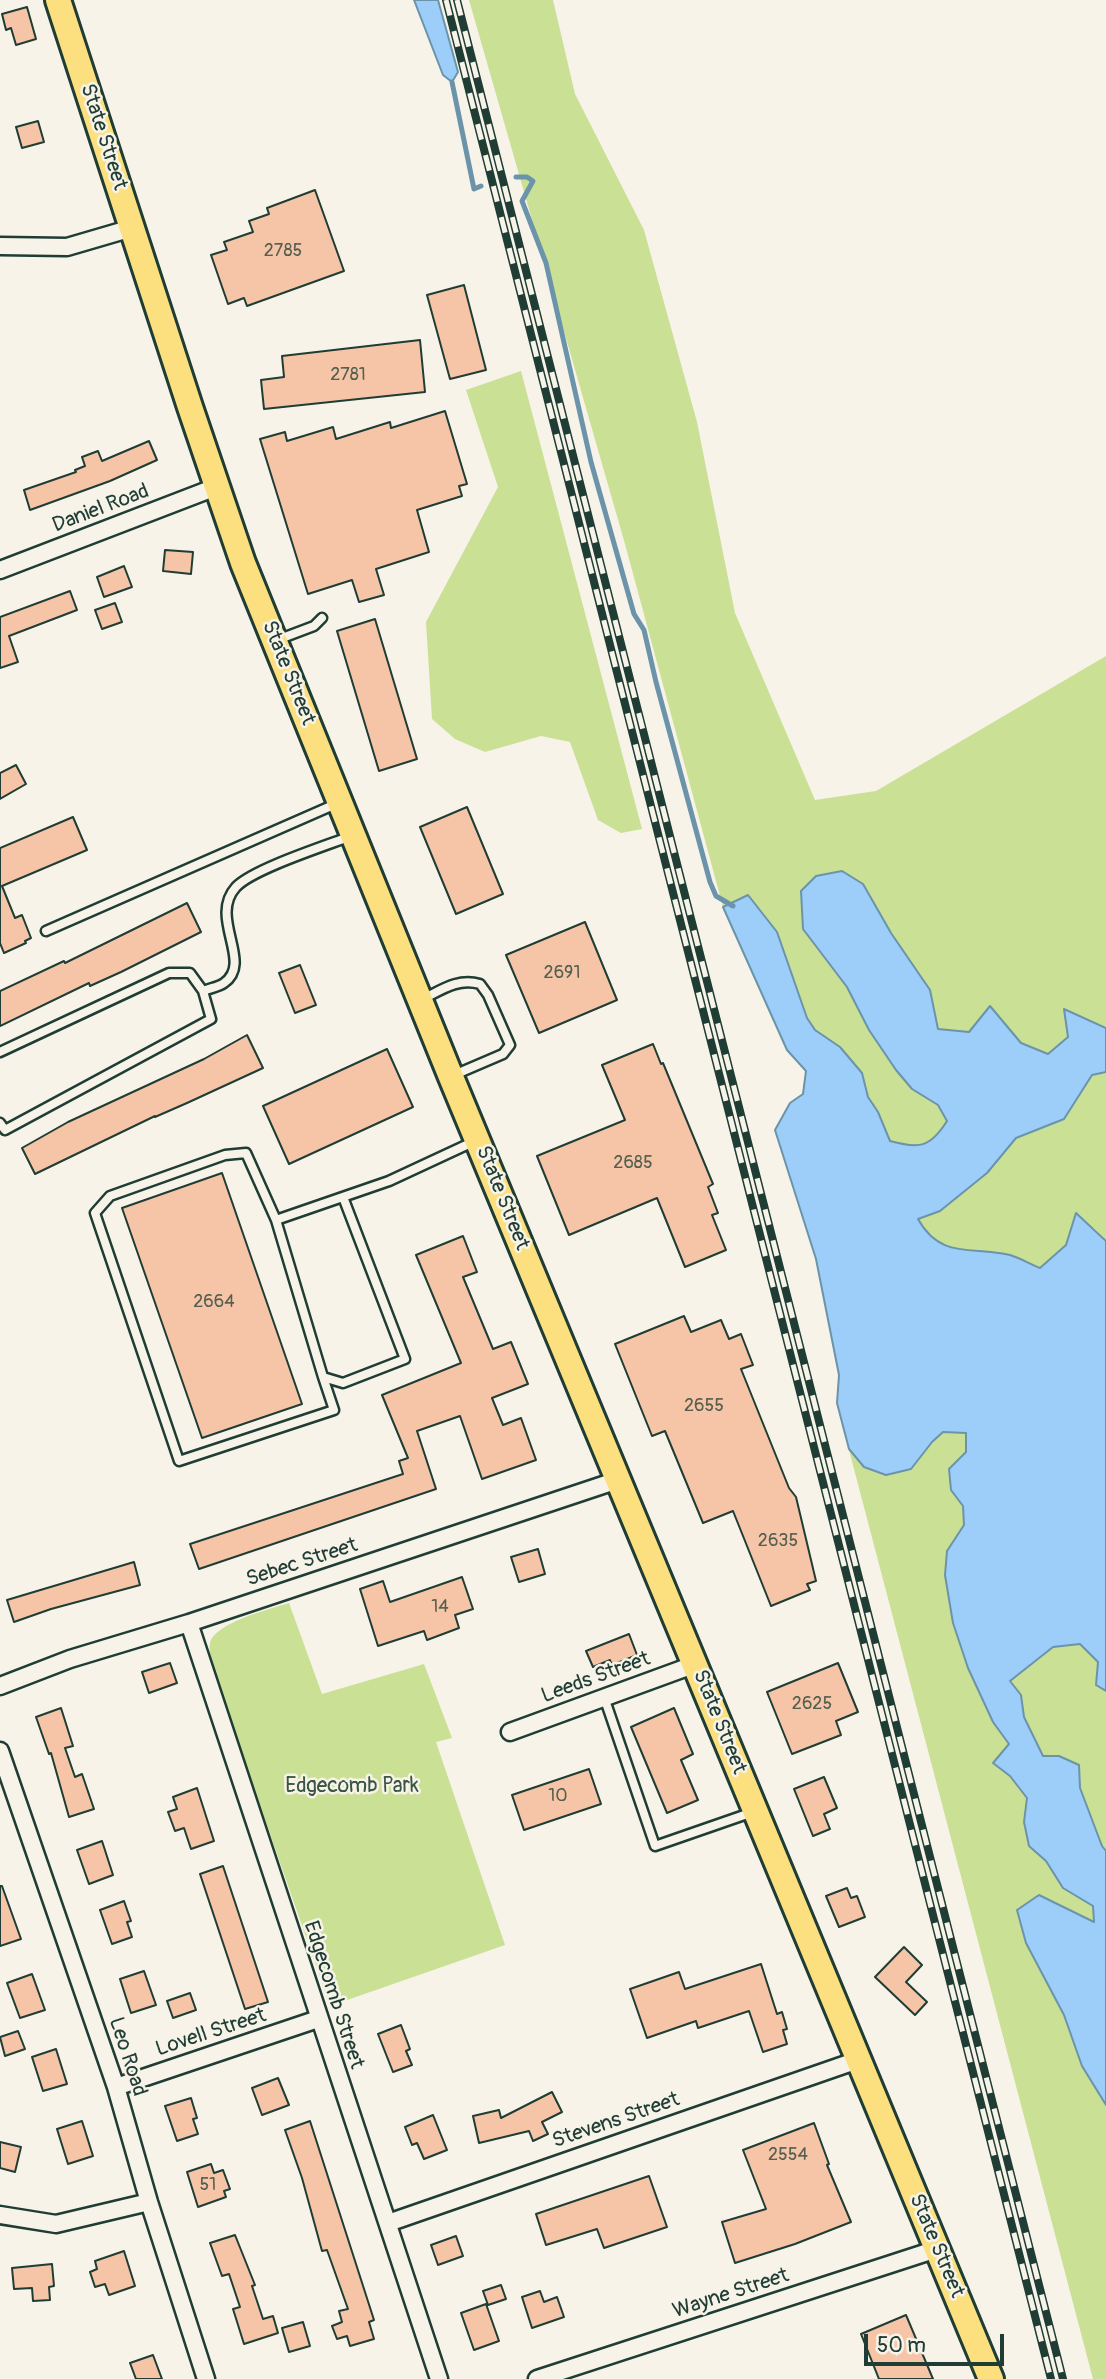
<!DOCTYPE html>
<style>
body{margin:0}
#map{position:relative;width:1106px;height:2379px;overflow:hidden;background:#f7f3e8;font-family:Pangolin,sans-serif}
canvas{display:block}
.scale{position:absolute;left:864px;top:2334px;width:140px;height:32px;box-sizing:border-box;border:4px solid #1f3d34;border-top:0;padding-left:9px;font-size:21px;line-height:24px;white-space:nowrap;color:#1f3d34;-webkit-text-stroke:5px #f7f3e8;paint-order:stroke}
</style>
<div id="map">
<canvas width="1106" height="2379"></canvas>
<div class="scale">50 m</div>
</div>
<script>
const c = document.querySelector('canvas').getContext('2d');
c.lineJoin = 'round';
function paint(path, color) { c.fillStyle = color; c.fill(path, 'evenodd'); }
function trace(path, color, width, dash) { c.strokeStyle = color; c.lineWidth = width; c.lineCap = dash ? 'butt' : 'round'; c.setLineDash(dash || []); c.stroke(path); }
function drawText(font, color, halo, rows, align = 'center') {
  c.font = font + ' Pangolin,sans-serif'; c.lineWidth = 5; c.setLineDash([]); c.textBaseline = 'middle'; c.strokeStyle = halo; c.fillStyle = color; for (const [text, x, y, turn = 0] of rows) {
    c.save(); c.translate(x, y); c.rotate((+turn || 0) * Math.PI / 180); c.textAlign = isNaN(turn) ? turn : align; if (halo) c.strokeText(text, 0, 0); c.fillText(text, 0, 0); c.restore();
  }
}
paint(new Path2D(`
 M 469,0 L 553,0 L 575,94 L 644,230 L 697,422 L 735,613 L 815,800 L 876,791 L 1106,656 L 1106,1028 L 1065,1009 L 1068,1037 L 1048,1054 L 1021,1043 L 990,1006 L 969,1032 L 938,1029 L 930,990 L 891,933 L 863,884 L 803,929 L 847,987 L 869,1030 L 896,1070 L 912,1089 L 938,1105 L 947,1122 C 928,1149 921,1149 890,1141 L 878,1112 L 868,1097 L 862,1073 L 840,1047 L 815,1030 L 807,1018 L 777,932 L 748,895 L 723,907 L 625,544 Z
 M 521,371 L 642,829 L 621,833 L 598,820 L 570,742 L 541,736 L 485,752 L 455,739 L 432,719 L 426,622 L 498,487 L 466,390 Z
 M 1106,1072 L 1106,1241 L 1094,1228 L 1066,1245 L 1040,1268 L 1010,1255 L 957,1250 L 928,1236 L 918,1219 L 940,1211 L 987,1173 L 1016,1138 L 1064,1119 L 1092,1075 Z
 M 943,1432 L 966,1433 L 967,1452 L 951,1490 L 963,1506 L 964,1525 L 947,1551 L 945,1575 L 947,1587 L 1106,1451 L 1106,2379 L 1093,2379 L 849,1450 L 864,1467 L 911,1469 L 932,1442 Z
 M 289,1603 L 322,1694 L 424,1664 L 452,1738 L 436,1742 L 505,1945 L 330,2006 L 215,1676 C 213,1666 208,1654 210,1643 C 214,1623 270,1609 289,1603 Z`), '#cae095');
const water = new Path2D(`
 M 414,0 L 438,0 L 458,72 L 452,82 L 443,75 Z
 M 842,871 L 863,884 L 891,933 L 930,990 L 938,1029 L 969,1032 L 990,1006 L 1021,1043 L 1048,1054 L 1068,1037 L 1064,1009 L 1106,1028 L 1106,1072 L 1092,1075 L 1064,1119 L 1016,1138 L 987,1173 L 940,1211 L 918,1219 C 941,1260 972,1246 1010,1255 C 1020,1258 1030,1264 1040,1268 L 1066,1245 L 1076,1213 L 1106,1241 L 1106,1691 L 1096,1685 L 1098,1662 L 1080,1644 L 1053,1647 L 1010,1681 L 1021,1695 L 1024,1717 L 1043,1756 L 1059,1756 L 1079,1765 L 1080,1788 L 1102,1846 L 1106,1851 L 1106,2105 L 1082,2066 L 1064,2015 L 1026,1943 L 1017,1910 L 1039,1895 L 1094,1922 L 1093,1906 L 1063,1888 L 1046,1861 L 1029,1846 L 1024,1822 L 1027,1798 L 1010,1776 L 993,1763 L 1009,1744 L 993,1722 L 968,1668 L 953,1623 L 945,1575 L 947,1551 L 964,1525 L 963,1506 L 951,1490 L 949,1469 L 966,1452 L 966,1433 L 943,1432 L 932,1442 L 911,1469 L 886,1475 L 864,1467 L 849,1449 L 837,1403 L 839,1375 L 816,1259 L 775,1130 L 790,1103 L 803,1094 L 806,1071 L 787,1050 L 723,907 L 748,895 L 777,932 L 807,1018 L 815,1030 L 840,1047 L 862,1073 L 868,1097 L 878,1112 L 890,1141 C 919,1149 930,1148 947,1121 L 938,1105 L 912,1089 L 896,1070 L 869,1030 L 847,987 L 803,929 L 801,891 L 816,876 Z`);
paint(water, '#9dcef9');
trace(water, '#6b94aa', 2);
trace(new Path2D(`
 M 452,82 L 474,189 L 481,186
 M 516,177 L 527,177 L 533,181 L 522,201 L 546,263 L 591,462 L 634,614 L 644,630 L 656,682 L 710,882 L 716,896 L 733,906`), '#6b94aa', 5);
const building = new Path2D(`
 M 27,7 L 36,39 L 16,45 L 11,28 L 6,30 L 2,14 Z
 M 38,121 L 44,142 L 22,148 L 16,127 Z
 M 315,190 L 344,271 L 247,306 L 244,298 L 228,304 L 211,255 L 227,250 L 224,242 L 253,232 L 249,221 L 269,214 L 267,208 Z
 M 464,285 L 486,370 L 450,379 L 427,295 Z
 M 420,340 L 425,392 L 264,409 L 261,380 L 284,377 L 282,356 Z
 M 445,411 L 467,484 L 459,486 L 462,496 L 417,510 L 429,552 L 376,569 L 384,595 L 359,602 L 352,580 L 308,594 L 260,439 L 285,432 L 287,441 L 333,427 L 336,439 L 390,422 L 391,428 Z
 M 149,441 L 157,460 L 110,481 L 30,510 L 24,490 L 76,472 L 75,470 L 85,466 L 82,457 L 98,451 L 102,461 Z
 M 165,550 L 193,552 L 191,574 L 163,571 Z
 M 124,566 L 132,587 L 104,597 L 97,577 Z
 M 70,591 L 77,610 L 9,636 L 18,662 L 0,668 L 0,617 Z
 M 115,603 L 122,622 L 102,629 L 95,610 Z
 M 375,619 L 417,759 L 379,771 L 337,631 Z
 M 16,765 L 26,784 L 0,799 L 0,773 Z
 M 467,807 L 503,894 L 456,914 L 420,827 Z
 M 73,817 L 87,850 L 2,886 L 15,918 L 22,915 L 31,938 L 25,941 L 26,943 L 4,953 L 0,943 L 0,848 Z
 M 187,903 L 201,932 L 121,972 L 90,986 L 89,983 L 0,1026 L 0,991 L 64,961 L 65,963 Z
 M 585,922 L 617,1000 L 539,1033 L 506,955 Z
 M 300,965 L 316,1005 L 295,1013 L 279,973 Z
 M 247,1035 L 263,1068 L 187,1103 L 155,1117 L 155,1116 L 35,1174 L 22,1148 L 68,1122 L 204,1059 Z
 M 653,1044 L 661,1064 L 663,1063 L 713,1184 L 708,1187 L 718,1213 L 712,1215 L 726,1250 L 685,1267 L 657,1198 L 569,1235 L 537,1156 L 625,1120 L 602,1065 Z
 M 387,1049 L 413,1107 L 289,1164 L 263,1106 Z
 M 222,1173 L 302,1404 L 202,1438 L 122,1208 Z
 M 463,1236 L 477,1272 L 463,1277 L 493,1349 L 511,1342 L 528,1384 L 492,1398 L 503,1425 L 521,1418 L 536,1460 L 482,1479 L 460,1416 L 417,1431 L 436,1489 L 199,1569 L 190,1544 L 403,1474 L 399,1461 L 408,1458 L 382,1395 L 461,1363 L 416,1255 Z
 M 684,1316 L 691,1332 L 721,1320 L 729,1339 L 741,1334 L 753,1365 L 741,1369 L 789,1488 L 796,1497 L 816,1581 L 807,1584 L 810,1590 L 771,1606 L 733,1511 L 703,1523 L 665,1431 L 652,1436 L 615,1344 Z
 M 538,1549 L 545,1574 L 519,1582 L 511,1557 Z
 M 134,1562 L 140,1585 L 51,1609 L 14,1622 L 7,1600 Z
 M 462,1577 L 473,1609 L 455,1615 L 459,1628 L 427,1640 L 424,1631 L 378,1646 L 360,1589 L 383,1581 L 390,1602 Z
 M 629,1634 L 637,1655 L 612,1665 L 610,1660 L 593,1667 L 586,1651 Z
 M 170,1663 L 177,1683 L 149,1693 L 142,1672 Z
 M 838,1663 L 858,1712 L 836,1721 L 841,1735 L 792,1754 L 767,1692 Z
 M 61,1708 L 73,1746 L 65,1748 L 75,1777 L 82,1774 L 94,1809 L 69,1817 L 51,1753 L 49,1754 L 36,1717 Z
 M 674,1708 L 693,1754 L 681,1760 L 698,1800 L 667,1813 L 631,1727 Z
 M 589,1769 L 601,1804 L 524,1830 L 512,1795 Z
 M 824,1777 L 837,1808 L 824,1814 L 830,1829 L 813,1836 L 794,1789 Z
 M 197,1788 L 214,1841 L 191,1849 L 184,1828 L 175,1831 L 168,1812 L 177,1809 L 173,1797 Z
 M 102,1841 L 113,1875 L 89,1884 L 77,1850 Z
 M 223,1866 L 268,2002 L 245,2009 L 200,1874 Z
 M 0,1886 L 2,1886 L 21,1939 L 0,1946 Z
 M 847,1888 L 851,1898 L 857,1896 L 865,1917 L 839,1927 L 826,1896 Z
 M 124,1901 L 131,1921 L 127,1922 L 132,1937 L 112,1944 L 100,1910 Z
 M 904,1947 L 922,1965 L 906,1982 L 927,2002 L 915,2015 L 875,1977 Z
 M 761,1964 L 777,2014 L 782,2012 L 787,2029 L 783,2030 L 787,2044 L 763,2052 L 749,2011 L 698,2028 L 696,2021 L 647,2038 L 630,1989 L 679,1972 L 685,1989 Z
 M 144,1971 L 156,2005 L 131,2013 L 120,1979 Z
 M 32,1974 L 45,2010 L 20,2018 L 7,1983 Z
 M 190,1993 L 196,2010 L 173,2018 L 167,2001 Z
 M 401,2025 L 410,2049 L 406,2051 L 412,2065 L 393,2072 L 378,2034 Z
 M 18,2031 L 25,2049 L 5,2056 L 0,2037 Z
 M 56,2049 L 67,2084 L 43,2091 L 32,2057 Z
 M 278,2078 L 289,2105 L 262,2115 L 252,2088 Z
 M 552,2092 L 562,2112 L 542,2122 L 548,2134 L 533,2141 L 529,2131 L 479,2143 L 473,2116 L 499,2110 L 501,2118 Z
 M 191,2098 L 197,2118 L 193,2119 L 198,2134 L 177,2141 L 165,2106 Z
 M 433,2115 L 447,2150 L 424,2159 L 417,2143 L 412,2145 L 405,2127 Z
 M 82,2121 L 93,2156 L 68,2164 L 57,2129 Z
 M 310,2121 L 374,2320 L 369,2322 L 374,2339 L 350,2346 L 347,2336 L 337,2339 L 332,2326 L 342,2322 L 339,2311 L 348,2309 L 327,2250 L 322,2251 L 302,2178 L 285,2130 Z
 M 814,2123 L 829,2164 L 827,2165 L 851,2222 L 795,2244 L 735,2263 L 722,2222 L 766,2209 L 743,2150 Z
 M 0,2142 L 21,2147 L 15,2172 L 0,2168 Z
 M 211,2164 L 214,2173 L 223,2170 L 230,2189 L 224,2191 L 226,2197 L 198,2207 L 187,2172 Z
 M 649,2176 L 667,2227 L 604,2248 L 597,2229 L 546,2245 L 536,2214 Z
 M 235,2235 L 255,2285 L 252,2286 L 263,2319 L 273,2316 L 278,2333 L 244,2344 L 233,2309 L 240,2307 L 229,2274 L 222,2276 L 210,2243 Z
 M 456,2236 L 463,2256 L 438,2265 L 431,2245 Z
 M 124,2251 L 135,2286 L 109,2295 L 105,2284 L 95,2287 L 90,2272 L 97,2269 L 95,2261 Z
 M 52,2264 L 54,2286 L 49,2287 L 50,2300 L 33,2301 L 32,2288 L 14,2289 L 12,2268 Z
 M 501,2285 L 506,2299 L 488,2305 L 483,2291 Z
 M 540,2291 L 544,2302 L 557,2297 L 564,2317 L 532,2328 L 522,2297 Z
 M 486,2304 L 499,2341 L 474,2350 L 461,2313 Z
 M 906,2315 L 933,2379 L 879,2379 L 861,2334 Z
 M 303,2322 L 310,2346 L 289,2352 L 282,2328 Z
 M 153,2355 L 162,2379 L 136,2379 L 130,2363 Z`);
paint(building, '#f6c4a6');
trace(building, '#1f3d34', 2);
const service = new Path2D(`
 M 277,640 L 314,626 L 322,618
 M 46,931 L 338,803
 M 203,991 C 210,988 219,987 224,983 C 254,962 208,918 236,887 C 253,869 325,846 351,836
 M 423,999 C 443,989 458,978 480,984 L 488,995 L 510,1045 L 503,1054 L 454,1075
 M 0,1052 L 169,973 L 190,973 L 203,991 L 211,1019 L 5,1130 L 0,1123
 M 276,1220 L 323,1377 L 343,1383 L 405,1359 L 343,1197
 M 323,1377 L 334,1410 L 179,1461 L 95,1213 L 110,1196 L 225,1155 L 246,1153 L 276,1220 L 389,1181 L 475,1141
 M 604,1697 L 655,1846 L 753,1812`);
const minor = new Path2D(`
 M 0,246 L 67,247 L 132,228
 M 0,570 L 216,487
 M 189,1623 L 439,2379
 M 0,1686 L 70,1659 L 189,1623 L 618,1480
 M 510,1732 L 696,1664
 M 0,1751 L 116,2087 L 149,2202 L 206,2379
 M 116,2087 L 318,2019
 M 0,2215 L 56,2224 L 149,2202
 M 388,2223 L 858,2060
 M 537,2379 L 937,2249`);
const primary = new Path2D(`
 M 58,0 L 190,407 L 243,563 L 451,1077 L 991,2379`);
trace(service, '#1f3d34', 13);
trace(minor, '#1f3d34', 21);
trace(primary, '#1f3d34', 30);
trace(service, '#f7f3e8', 8);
trace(minor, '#f7f3e8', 16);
trace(primary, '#fce080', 24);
const rail = new Path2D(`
 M 446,0 L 1051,2379
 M 457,0 L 1063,2379`);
trace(rail, '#1f3d34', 8);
trace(rail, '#f7f3e8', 5, [16]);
drawText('18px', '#555f50', null, [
 ["2785",283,251],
 ["2781",348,375],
 ["2691",562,973],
 ["2685",633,1163],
 ["2664",214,1302],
 ["2655",704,1406],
 ["2635",778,1541],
 ["14",440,1607],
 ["2625",812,1704],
 ["10",558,1796],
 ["2554",788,2155],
 ["51",208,2185]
]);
drawText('21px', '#1f3d34', '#f7f3e8', [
 ["State Street",103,137,72],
 ["Daniel Road",101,509,-21],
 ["State Street",288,673,68],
 ["State Street",502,1198,68],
 ["Sebec Street",302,1563,-18],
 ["Leeds Street",596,1678,-20],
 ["State Street",719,1722,68],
 ["Edgecomb Street",333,1995,72],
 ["Lovell Street",211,2033,-18],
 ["Leo Road",127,2057,72],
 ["Stevens Street",616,2121,-19],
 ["State Street",936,2246,67],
 ["Wayne Street",731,2294,-18]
]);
drawText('21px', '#395543', '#f7f3e8', [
 ["Edgecomb Park",352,1787]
]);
</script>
